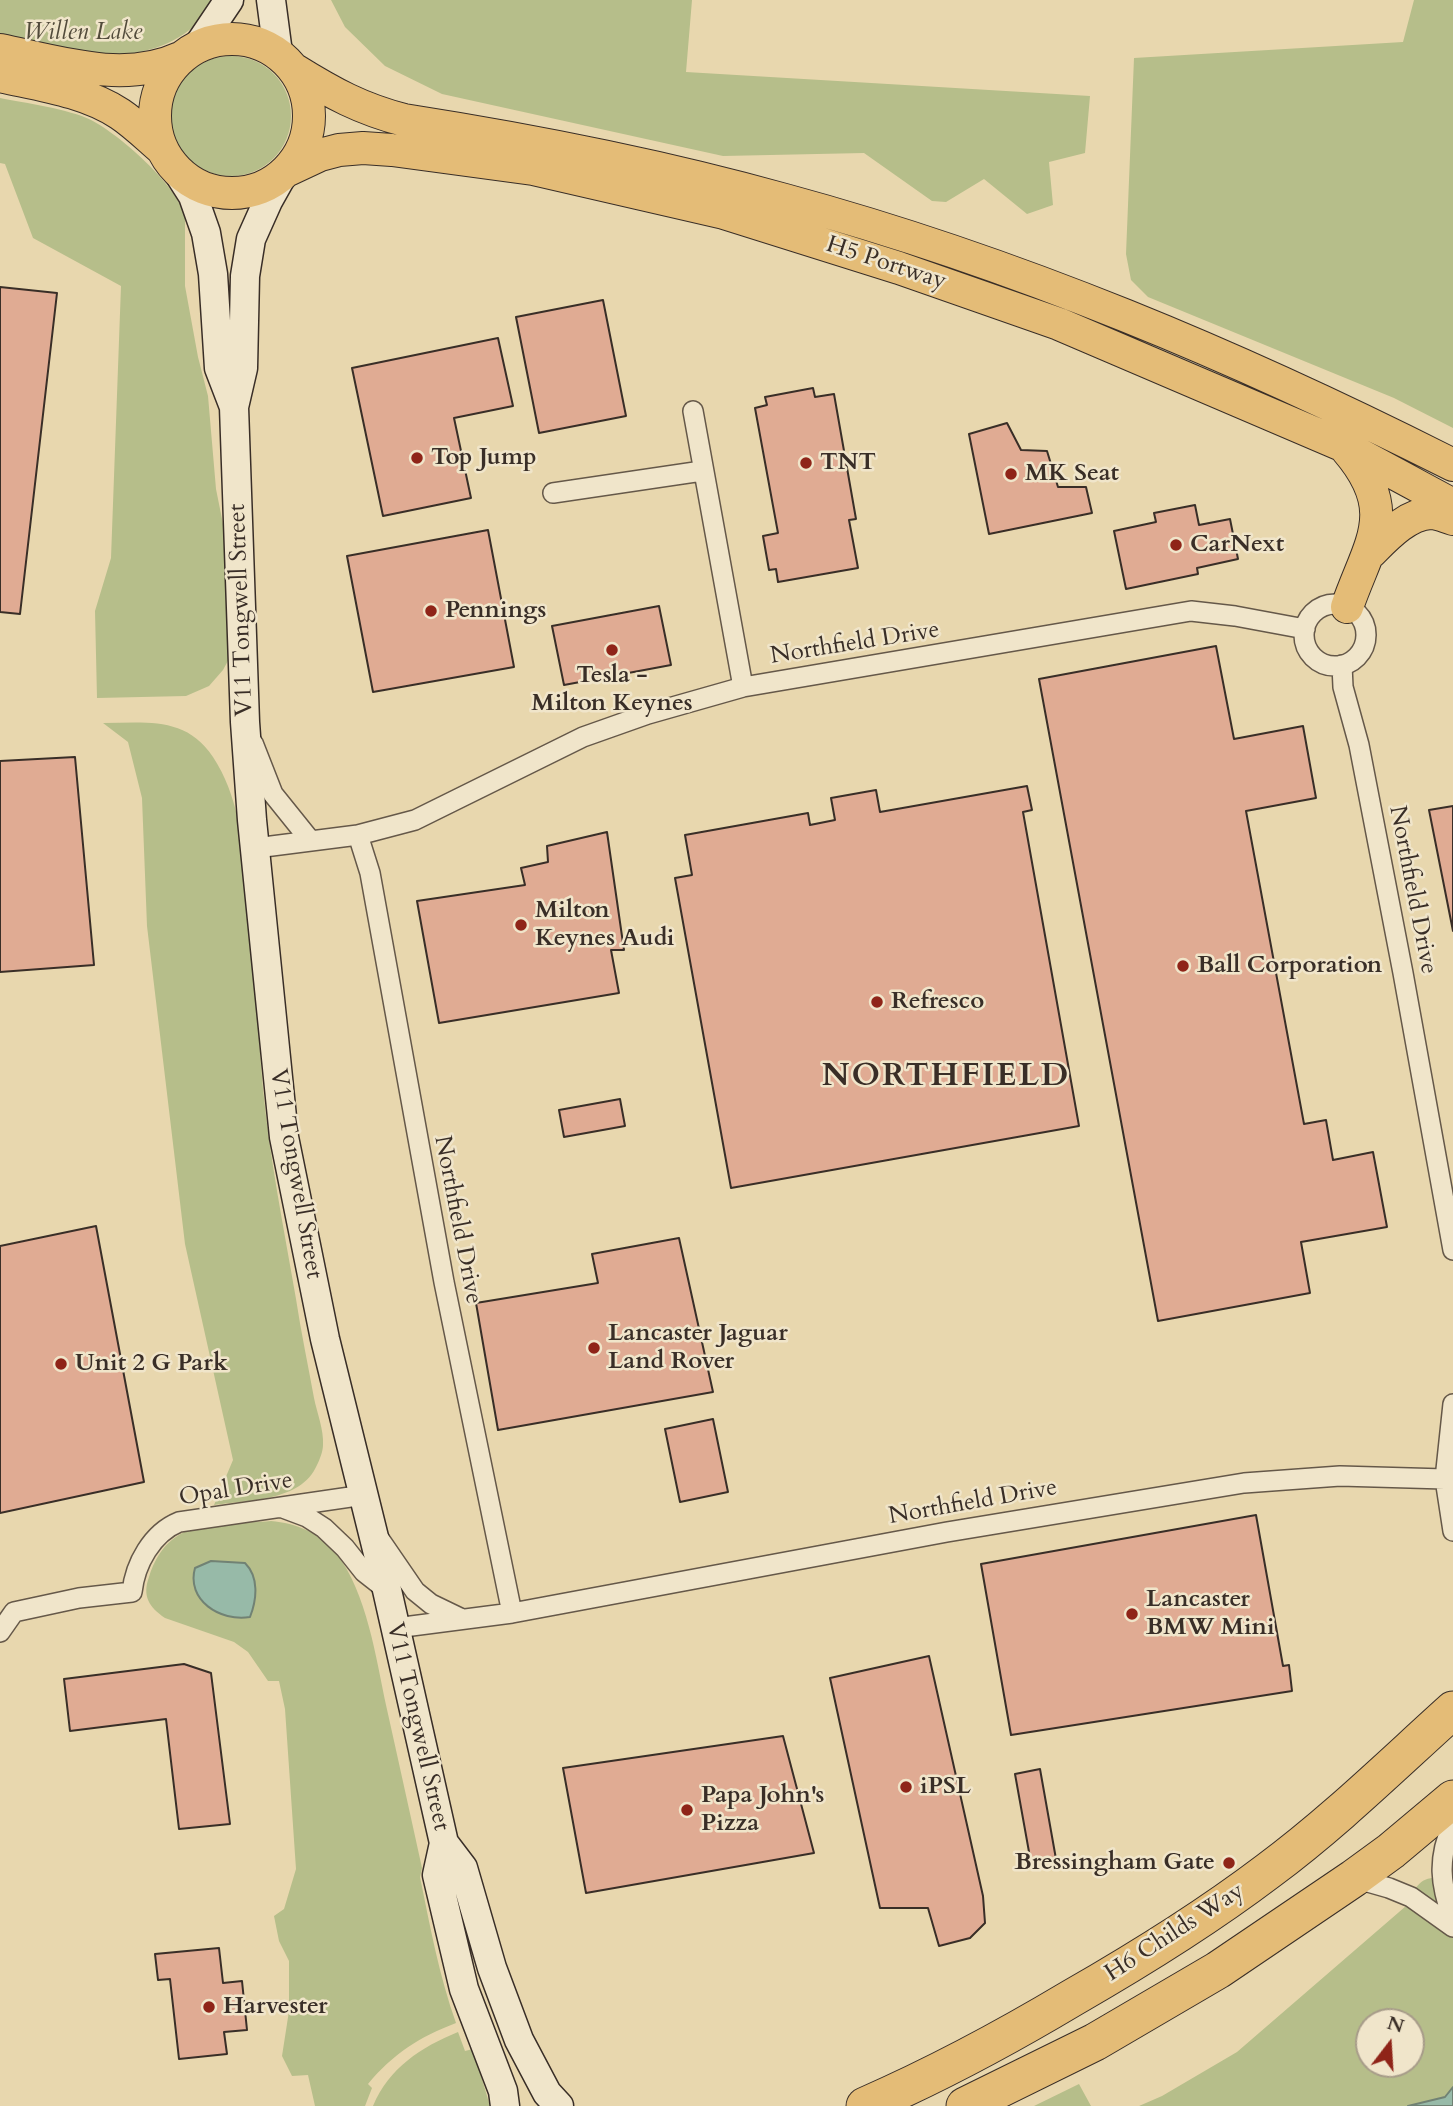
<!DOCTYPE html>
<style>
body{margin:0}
#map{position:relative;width:1453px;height:2106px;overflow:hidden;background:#e8d7ae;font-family:Cardo,serif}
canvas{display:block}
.north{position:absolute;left:1355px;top:2008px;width:70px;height:70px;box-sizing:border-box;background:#f0e5ca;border:2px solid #a79c89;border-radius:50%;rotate:17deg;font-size:19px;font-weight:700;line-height:28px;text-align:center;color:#392e27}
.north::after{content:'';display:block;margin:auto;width:24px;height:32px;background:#8f2418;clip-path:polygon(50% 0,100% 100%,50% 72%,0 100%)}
</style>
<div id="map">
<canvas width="1453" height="2106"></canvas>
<div class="north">N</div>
</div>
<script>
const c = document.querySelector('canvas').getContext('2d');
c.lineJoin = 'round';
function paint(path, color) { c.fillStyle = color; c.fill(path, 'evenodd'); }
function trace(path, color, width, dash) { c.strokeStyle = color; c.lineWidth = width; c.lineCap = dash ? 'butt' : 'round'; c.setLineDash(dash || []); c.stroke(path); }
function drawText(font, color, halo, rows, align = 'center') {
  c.font = font + ' Cardo,serif'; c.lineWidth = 5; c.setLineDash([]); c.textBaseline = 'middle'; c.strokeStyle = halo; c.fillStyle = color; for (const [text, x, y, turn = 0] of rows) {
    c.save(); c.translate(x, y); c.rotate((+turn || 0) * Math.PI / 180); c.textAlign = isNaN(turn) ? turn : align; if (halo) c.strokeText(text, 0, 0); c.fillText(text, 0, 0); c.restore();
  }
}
paint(new Path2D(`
 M 0,0 L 216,0 C 209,8 203,18 195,25 C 146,71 61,53 0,50 Z
 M 331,0 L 692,0 L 686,72 L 1090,96 L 1085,153 L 1049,162 L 1053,205 L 1027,214 L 984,179 L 946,202 L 932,201 L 864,153 L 723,156 L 442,94 L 385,66 L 345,27 Z
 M 1414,0 L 1453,0 L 1453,428 L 1394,398 L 1148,297 L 1131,280 L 1126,254 L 1134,58 L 1403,42 Z
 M171 116a60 60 0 1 1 120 0a60 60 0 1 1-120 0Z
 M 0,98 C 25,103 69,109 91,120 C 120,135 176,184 185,216 L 185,286 L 198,357 L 208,396 L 216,489 L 229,554 L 230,657 L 223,670 L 209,686 L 186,696 L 97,698 L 95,611 L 111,558 L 121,286 L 33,238 L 5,164 L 0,163 Z
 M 103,723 C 146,723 186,716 213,757 C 238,795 242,839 247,883 C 255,952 257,1021 263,1089 C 270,1160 284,1229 296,1299 C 301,1332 308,1365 314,1398 C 317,1413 324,1430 323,1445 C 323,1451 320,1459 317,1465 C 301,1502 247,1500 214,1505 L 233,1460 L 185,1244 L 147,926 L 142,798 L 128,742 Z
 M 271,1521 C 296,1523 320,1533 336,1553 C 367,1593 376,1658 386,1705 C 398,1759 410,1813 422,1868 L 420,1877 C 430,1926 439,1975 456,2023 C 419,2037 393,2054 368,2084 L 372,2088 L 365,2106 L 315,2106 L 308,2075 L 292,2076 L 282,2056 L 289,2011 L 289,1961 L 279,1941 L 274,1916 L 284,1909 L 296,1869 L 285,1709 L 279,1681 L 268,1681 L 248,1652 L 234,1642 L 165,1618 C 149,1607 142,1596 149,1577 C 169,1515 217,1526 271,1521 Z
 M 1453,1875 L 1453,2106 L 1139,2106 L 1162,2096 L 1237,2052 L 1406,1906 C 1422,1875 1420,1880 1453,1875 ZM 1369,2022 L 1411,2022 L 1411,2064 L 1369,2064 Z
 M 458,2032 L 465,2051 L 473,2049 L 490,2106 L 373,2106 C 389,2068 421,2047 458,2032 Z
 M 1079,2084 L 1091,2106 L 1034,2106 Z`), '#b6be8a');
const water = new Path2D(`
 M 211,1561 L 245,1563 C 259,1577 257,1599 250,1617 C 220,1622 186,1600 195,1568 Z
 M 1453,2087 L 1453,2106 L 1408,2106 L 1445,2097 Z`);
paint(water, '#97baa8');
trace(water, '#718274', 2);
const building = new Path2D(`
 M 0,287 L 57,293 L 20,614 L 0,612 Z
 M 603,300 L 626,416 L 539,433 L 516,317 Z
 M 498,338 L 513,406 L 454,418 L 471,498 L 383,516 L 352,368 Z
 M 813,388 L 815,397 L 834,394 L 856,519 L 849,520 L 858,568 L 778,582 L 776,569 L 769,570 L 763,536 L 778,533 L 755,408 L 767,405 L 765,397 Z
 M 1007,423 L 1021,450 L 1047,451 L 1058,487 L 1086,487 L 1092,513 L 989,534 L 969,434 Z
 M 1195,505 L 1199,525 L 1230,519 L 1238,559 L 1197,568 L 1198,574 L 1126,589 L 1114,531 L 1156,522 L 1154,513 Z
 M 488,530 L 514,667 L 373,692 L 347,556 Z
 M 659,606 L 671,665 L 564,685 L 552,626 Z
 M 1216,646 L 1234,739 L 1303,726 L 1316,798 L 1246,811 L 1304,1124 L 1326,1120 L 1333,1160 L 1373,1152 L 1387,1227 L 1301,1242 L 1310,1293 L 1158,1321 L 1039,679 Z
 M 75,757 L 94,965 L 0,972 L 0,761 Z
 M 1027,786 L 1032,810 L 1023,812 L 1079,1126 L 731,1188 L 675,878 L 692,875 L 685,835 L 808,813 L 810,825 L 835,820 L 831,798 L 876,790 L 880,812 Z
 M 1453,806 L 1453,931 L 1429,810 Z
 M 607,832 L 624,950 L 611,950 L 619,993 L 439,1023 L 417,901 L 525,885 L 521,868 L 548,862 L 547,846 Z
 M 620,1099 L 625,1126 L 564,1137 L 559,1110 Z
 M 96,1226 L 144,1482 L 0,1513 L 0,1246 Z
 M 679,1238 L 713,1392 L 498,1430 L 476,1303 L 598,1283 L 592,1254 Z
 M 713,1419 L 728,1492 L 680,1502 L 665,1429 Z
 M 1256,1515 L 1283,1666 L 1289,1665 L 1292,1691 L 1011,1735 L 981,1564 Z
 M 929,1656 L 983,1896 L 985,1923 L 970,1938 L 939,1946 L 928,1908 L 880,1908 L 830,1678 Z
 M 184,1664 L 211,1673 L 230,1824 L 179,1829 L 166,1719 L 70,1731 L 64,1679 Z
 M 783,1736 L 814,1853 L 586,1893 L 563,1768 Z
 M 1040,1769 L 1056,1859 L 1031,1863 L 1015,1774 Z
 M 219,1948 L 223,1983 L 242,1981 L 247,2030 L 224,2032 L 227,2054 L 179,2059 L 170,1979 L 158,1980 L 155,1954 Z`);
paint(building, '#e0ab93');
trace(building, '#392e27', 2);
const street = new Path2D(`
 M 693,411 L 743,687
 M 553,493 L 702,471
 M1304 635a31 31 0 1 1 62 0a31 31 0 1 1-62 0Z
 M 1342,665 L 1343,687 L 1359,745 L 1403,973 L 1453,1250
 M 253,743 L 273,794 L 310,840
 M 358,835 L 370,873 L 444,1282 L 512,1613
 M 256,848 L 358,835 L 415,820 L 583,737 L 648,714 L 743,687 L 1191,611 L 1235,616 L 1305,629
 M 1453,1404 L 1445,1479 L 1453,1531
 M 283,1508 L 307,1517 L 324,1528 L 345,1548 L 364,1572 L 387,1590
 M 380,1540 L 415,1591 L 431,1604 L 460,1618
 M 396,1628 L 512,1613 L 947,1532 L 1244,1483 L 1340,1476 L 1445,1479
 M 0,1632 L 14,1612 L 79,1598 L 132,1592 C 135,1564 152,1533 179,1522 L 364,1495
 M 1453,1823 C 1437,1859 1440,1884 1453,1920
 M 1354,1878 L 1389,1888 L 1411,1897 L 1453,1927`);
const secondary = new Path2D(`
 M 271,0 L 278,53
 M 198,46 L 229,0
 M 177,171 L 193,196 L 206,233 L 213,274 L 219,368 L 234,407
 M 282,176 L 268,201 L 251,239 L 245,276 L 243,368 L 234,407 L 245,722 L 252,820 L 284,1137 L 325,1339 L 387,1590 L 444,1843 L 437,1875 L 464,1989 L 503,2091 L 505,2106
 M 444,1843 L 463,1868 L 492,1968 L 519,2040 L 547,2093 L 559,2106`);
const primary = new Path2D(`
 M155 116a77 77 0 1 1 154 0a77 77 0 1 1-154 0Z
 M 0,50 C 58,62 124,84 180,58
 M 295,70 C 332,93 361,109 404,120 C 532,140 660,165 785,200 C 1017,263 1239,357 1453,465
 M 0,76 C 40,85 85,91 120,114 C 135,124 148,137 162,149
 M 288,170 L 320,155 L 339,150 L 363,148 L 392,150 L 533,169 L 724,213 L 899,268 L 1059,324 L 1342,445 L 1453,505
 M 1370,553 C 1386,537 1407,514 1431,513 C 1438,513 1446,517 1453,519
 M 1347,607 C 1369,543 1400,512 1347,450`);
const highway = new Path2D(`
 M 865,2106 C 936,2075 1005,2038 1072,1998 C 1140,1959 1206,1918 1268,1871 C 1334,1822 1392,1765 1453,1710
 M 965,2106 L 1095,2042 L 1218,1970 L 1354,1878 L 1391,1851 L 1453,1799`);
trace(street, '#655849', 22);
trace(secondary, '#392e27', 31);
trace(primary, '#392e27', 34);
trace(highway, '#392e27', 39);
trace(street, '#f0e5ca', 19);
trace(secondary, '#f0e5ca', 28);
trace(primary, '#e4bc77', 32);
trace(highway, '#e4bc77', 37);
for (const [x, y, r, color] of [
 [417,458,7,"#8f2418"],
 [806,463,7,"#8f2418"],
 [1011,474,7,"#8f2418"],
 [1176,545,7,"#8f2418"],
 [431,611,7,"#8f2418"],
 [612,650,7,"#8f2418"],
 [521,925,7,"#8f2418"],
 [1183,966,7,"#8f2418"],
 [877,1002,7,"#8f2418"],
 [594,1348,7,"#8f2418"],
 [61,1364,7,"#8f2418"],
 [1132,1614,7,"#8f2418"],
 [906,1787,7,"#8f2418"],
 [687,1810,7,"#8f2418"],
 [1229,1863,7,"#8f2418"],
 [209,2007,7,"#8f2418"]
]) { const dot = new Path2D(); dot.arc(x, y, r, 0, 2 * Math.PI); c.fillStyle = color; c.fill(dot); trace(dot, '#f0e5ca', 2.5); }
drawText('italic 24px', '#524b3b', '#f0e5ca', [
 ["Willen Lake",83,33]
]);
drawText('24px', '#392e27', '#f0e5ca', [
 ["H5 Portway",886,264,18],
 ["V11 Tongwell Street",242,610,-92],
 ["Northfield Drive",855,644,-9],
 ["Northfield Drive",1412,890,79],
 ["V11 Tongwell Street",295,1174,80],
 ["Northfield Drive",457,1220,79],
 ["Opal Drive",236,1490,-9],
 ["Northfield Drive",973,1503,-10],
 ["V11 Tongwell Street",417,1727,77],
 ["H6 Childs Way",1175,1933,-33]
]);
drawText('bold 24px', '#392e27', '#f0e5ca', [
 ["Top Jump",431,458],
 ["TNT",820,463],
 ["MK Seat",1025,474],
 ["CarNext",1190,545],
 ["Pennings",445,611],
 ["Tesla -",612,676,"center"],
 ["Milton Keynes",612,704,"center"],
 ["Milton",535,911],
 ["Keynes Audi",535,939],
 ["Ball Corporation",1197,966],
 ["Refresco",891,1002],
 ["Lancaster Jaguar",608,1334],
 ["Land Rover",608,1362],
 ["Unit 2 G Park",75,1364],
 ["Lancaster",1146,1600],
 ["BMW Mini",1146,1628],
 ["iPSL",920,1787],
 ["Papa John's",701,1796],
 ["Pizza",701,1824],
 ["Bressingham Gate",1215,1863,"right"],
 ["Harvester",223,2007]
], 'left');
c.letterSpacing = '2px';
drawText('bold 32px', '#392e27', '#f0e5ca', [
 ["NORTHFIELD",946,1078]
]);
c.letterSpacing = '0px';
</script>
